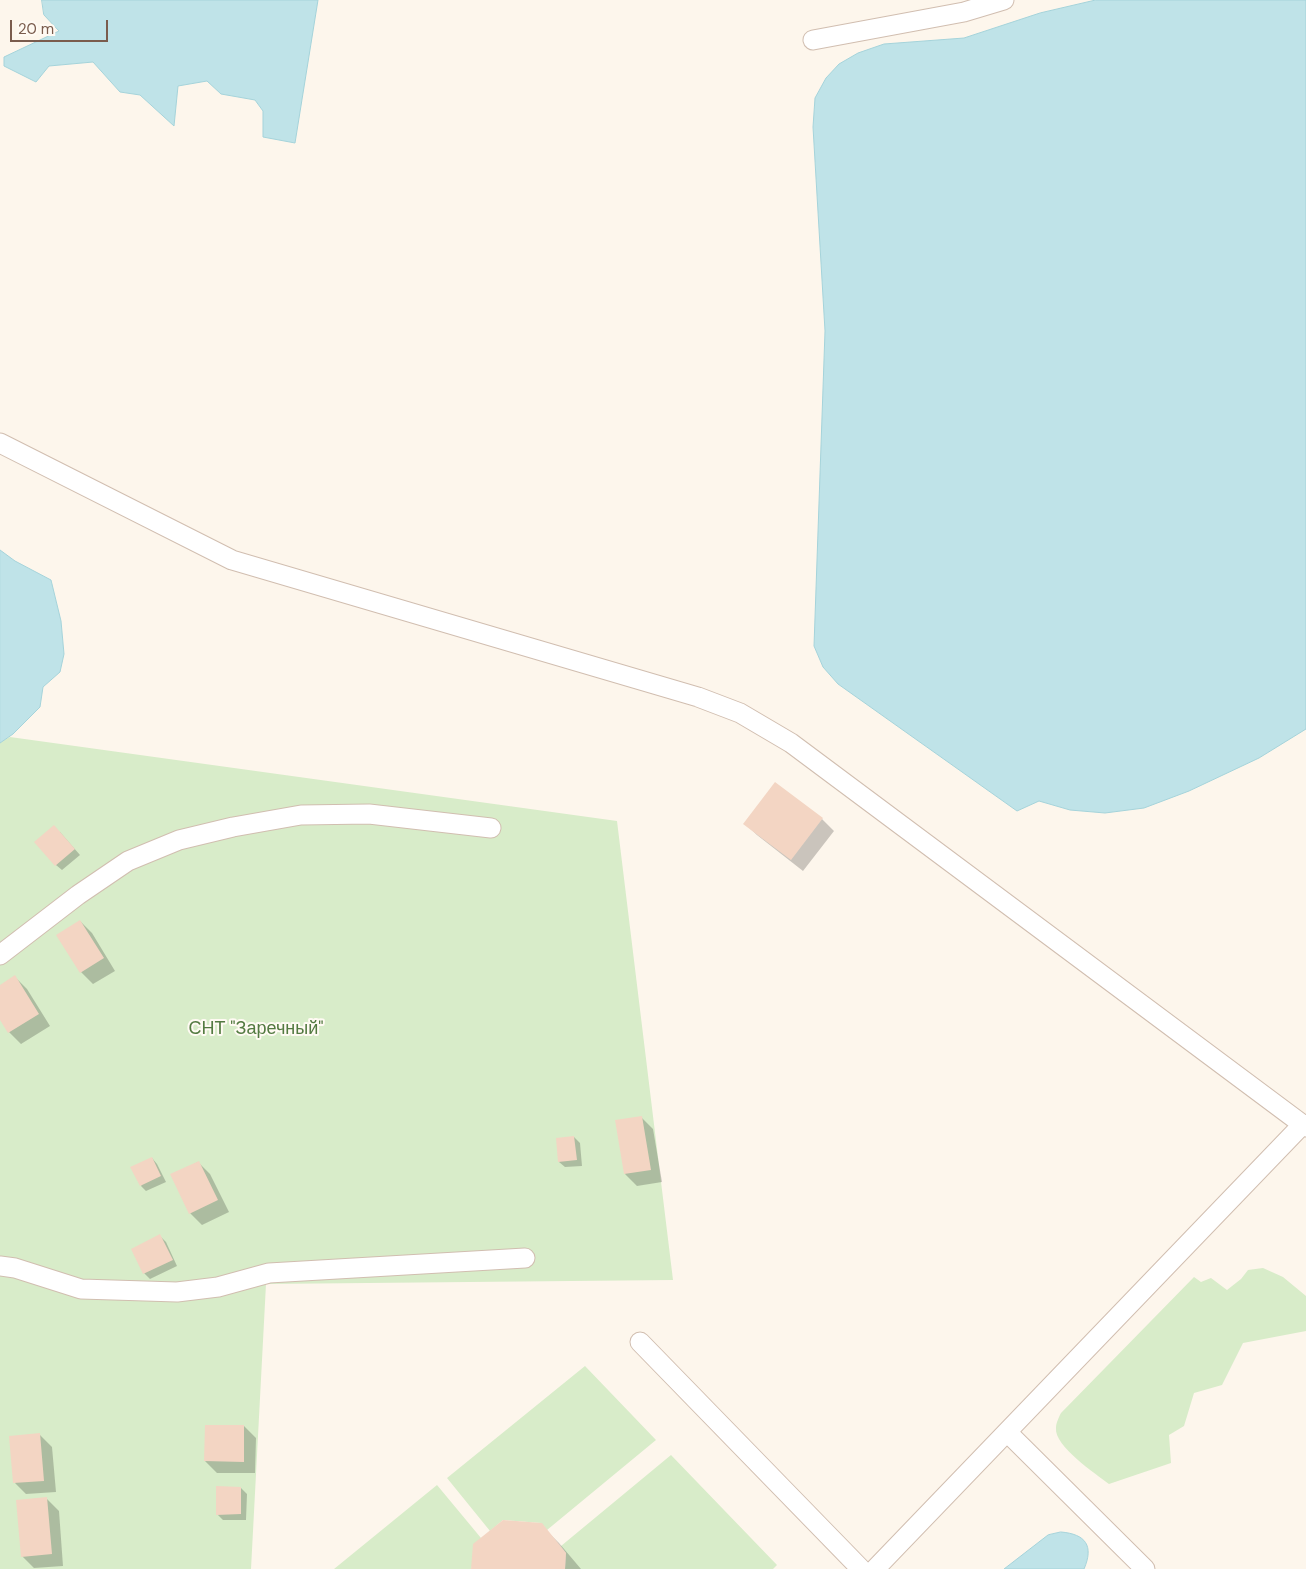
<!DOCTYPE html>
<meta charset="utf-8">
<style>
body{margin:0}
#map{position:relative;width:1306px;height:1569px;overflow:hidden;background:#fdf6ec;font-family:"DM Sans",sans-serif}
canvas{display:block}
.scale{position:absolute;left:10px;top:20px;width:98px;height:22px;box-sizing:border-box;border:2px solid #7a5c4d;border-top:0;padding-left:6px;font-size:15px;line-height:18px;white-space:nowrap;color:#7a5c4d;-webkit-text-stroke:4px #fffaf3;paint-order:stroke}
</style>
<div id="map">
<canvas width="1306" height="1569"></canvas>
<div class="scale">20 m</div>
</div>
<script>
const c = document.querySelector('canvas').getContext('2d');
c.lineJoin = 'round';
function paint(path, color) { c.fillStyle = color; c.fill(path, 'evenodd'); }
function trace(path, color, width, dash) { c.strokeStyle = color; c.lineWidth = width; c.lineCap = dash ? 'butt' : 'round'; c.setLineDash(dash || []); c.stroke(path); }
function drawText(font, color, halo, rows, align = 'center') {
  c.font = font + ' "DM Sans",sans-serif'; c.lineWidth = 4; c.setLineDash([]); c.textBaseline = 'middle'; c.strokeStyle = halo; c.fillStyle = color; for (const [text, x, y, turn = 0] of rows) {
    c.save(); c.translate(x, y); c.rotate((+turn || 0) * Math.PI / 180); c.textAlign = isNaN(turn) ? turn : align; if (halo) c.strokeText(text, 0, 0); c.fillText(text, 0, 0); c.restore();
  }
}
paint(new Path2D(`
 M 10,737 L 617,821 L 673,1280 L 266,1284 L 251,1569 L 0,1569 L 0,742 Z
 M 1263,1268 L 1283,1277 L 1306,1296 L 1306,1331 L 1243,1343 L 1222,1385 L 1194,1393 L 1184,1426 L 1169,1435 L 1171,1463 L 1109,1484 C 1096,1474 1054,1446 1056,1428 C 1056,1423 1059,1417 1061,1413 L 1194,1277 L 1201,1282 L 1211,1278 L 1227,1290 L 1241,1279 L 1248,1270 Z
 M 585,1366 L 656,1440 L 547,1530 L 541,1523 L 503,1520 L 490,1531 L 447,1478 Z
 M 671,1455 L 777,1565 L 773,1569 L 565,1569 L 566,1553 L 561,1546 Z
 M 437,1485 L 481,1538 L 471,1569 L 334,1569 Z`), '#d8ecc9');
const water = new Path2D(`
 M 42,0 L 318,0 L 295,143 L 263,137 L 263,111 L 255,100 L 221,94 L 207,81 L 178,86 L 174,126 L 140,95 L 120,92 L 93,62 L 49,66 L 36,82 L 4,66 L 4,57 L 59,31 L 44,15 Z
 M 1096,0 L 1306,0 L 1306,729 L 1259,758 L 1189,791 L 1144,808 L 1105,813 L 1070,810 L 1039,801 L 1017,811 L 838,684 L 823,667 L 814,646 L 825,331 L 813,127 L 815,98 L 826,78 L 839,64 L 858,53 L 884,44 L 964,38 L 1040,13 Z
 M 0,550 L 15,561 L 51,580 L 61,621 L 64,654 L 60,672 L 43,687 L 40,707 L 13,734 L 0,743 Z
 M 1061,1532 C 1086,1534 1094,1546 1084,1569 L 1004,1569 L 1048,1535 Z`);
paint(water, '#bfe3e8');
trace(water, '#a5d3da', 1);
paint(new Path2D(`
 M 822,819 L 834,831 L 803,871 L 757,835 L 745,824 Z
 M 60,832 L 80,855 L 62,870 L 56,865 Z
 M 80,921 L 92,933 L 115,971 L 93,984 L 81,972 Z
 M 15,977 L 27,989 L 50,1026 L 21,1044 L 9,1032 L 0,1018 L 0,986 Z
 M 641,1117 L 653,1129 L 662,1182 L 637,1186 L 625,1174 Z
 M 574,1137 L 580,1143 L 582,1166 L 565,1167 L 559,1162 Z
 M 152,1158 L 157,1164 L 166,1182 L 146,1191 L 141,1186 Z
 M 198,1162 L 210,1174 L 229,1212 L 202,1225 L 190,1213 L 172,1175 Z
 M 160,1236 L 166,1242 L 177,1266 L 150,1279 L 144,1273 Z
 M 244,1426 L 256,1438 L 255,1473 L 217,1473 L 205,1461 Z
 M 40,1435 L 52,1447 L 56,1492 L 26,1494 L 15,1483 Z
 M 241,1488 L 247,1494 L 246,1520 L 223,1520 L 217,1514 Z
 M 47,1499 L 59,1511 L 63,1566 L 34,1568 L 22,1556 Z
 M 541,1525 L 559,1543 L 581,1569 L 472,1569 Z`), '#0003');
paint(new Path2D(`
 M 775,782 L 823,818 L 791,860 L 743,824 Z
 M 54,825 L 75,849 L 55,866 L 34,842 Z
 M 80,920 L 104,958 L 80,973 L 56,935 Z
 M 15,975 L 39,1014 L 8,1033 L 0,1020 L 0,985 Z
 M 642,1116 L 651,1170 L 624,1174 L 615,1120 Z
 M 574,1136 L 577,1160 L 558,1162 L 556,1138 Z
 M 152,1157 L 161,1176 L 140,1186 L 130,1167 Z
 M 199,1161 L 218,1200 L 189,1214 L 170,1174 Z
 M 160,1234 L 173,1260 L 143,1274 L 131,1249 Z
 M 205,1425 L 244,1425 L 244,1462 L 204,1461 Z
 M 40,1433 L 44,1481 L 13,1483 L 9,1436 Z
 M 216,1486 L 241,1487 L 241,1514 L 216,1515 Z
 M 47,1497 L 52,1554 L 21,1557 L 16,1500 Z
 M 503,1520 L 542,1523 L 566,1553 L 565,1569 L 471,1569 L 473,1544 Z`), '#f3d5c3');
const lane = new Path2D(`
 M 813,40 L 964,12 L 1004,0
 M 0,443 L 232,560 L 698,697 L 740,713 L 791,743 L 1306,1127
 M 0,955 L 78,895 L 128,861 L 179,840 L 233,827 L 301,815 L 369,814 L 491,828
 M 0,1266 L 15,1268 L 81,1289 L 177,1292 L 218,1287 L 269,1273 L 525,1258
 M 640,1342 L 861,1569
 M 1007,1432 L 1145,1569
 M 875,1569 L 1303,1124`);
trace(lane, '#d1beb0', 21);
trace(lane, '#fff', 19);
drawText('18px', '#537a41', '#fffaf3', [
 ["СНТ \"Заречный\"",256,1029]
]);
</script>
